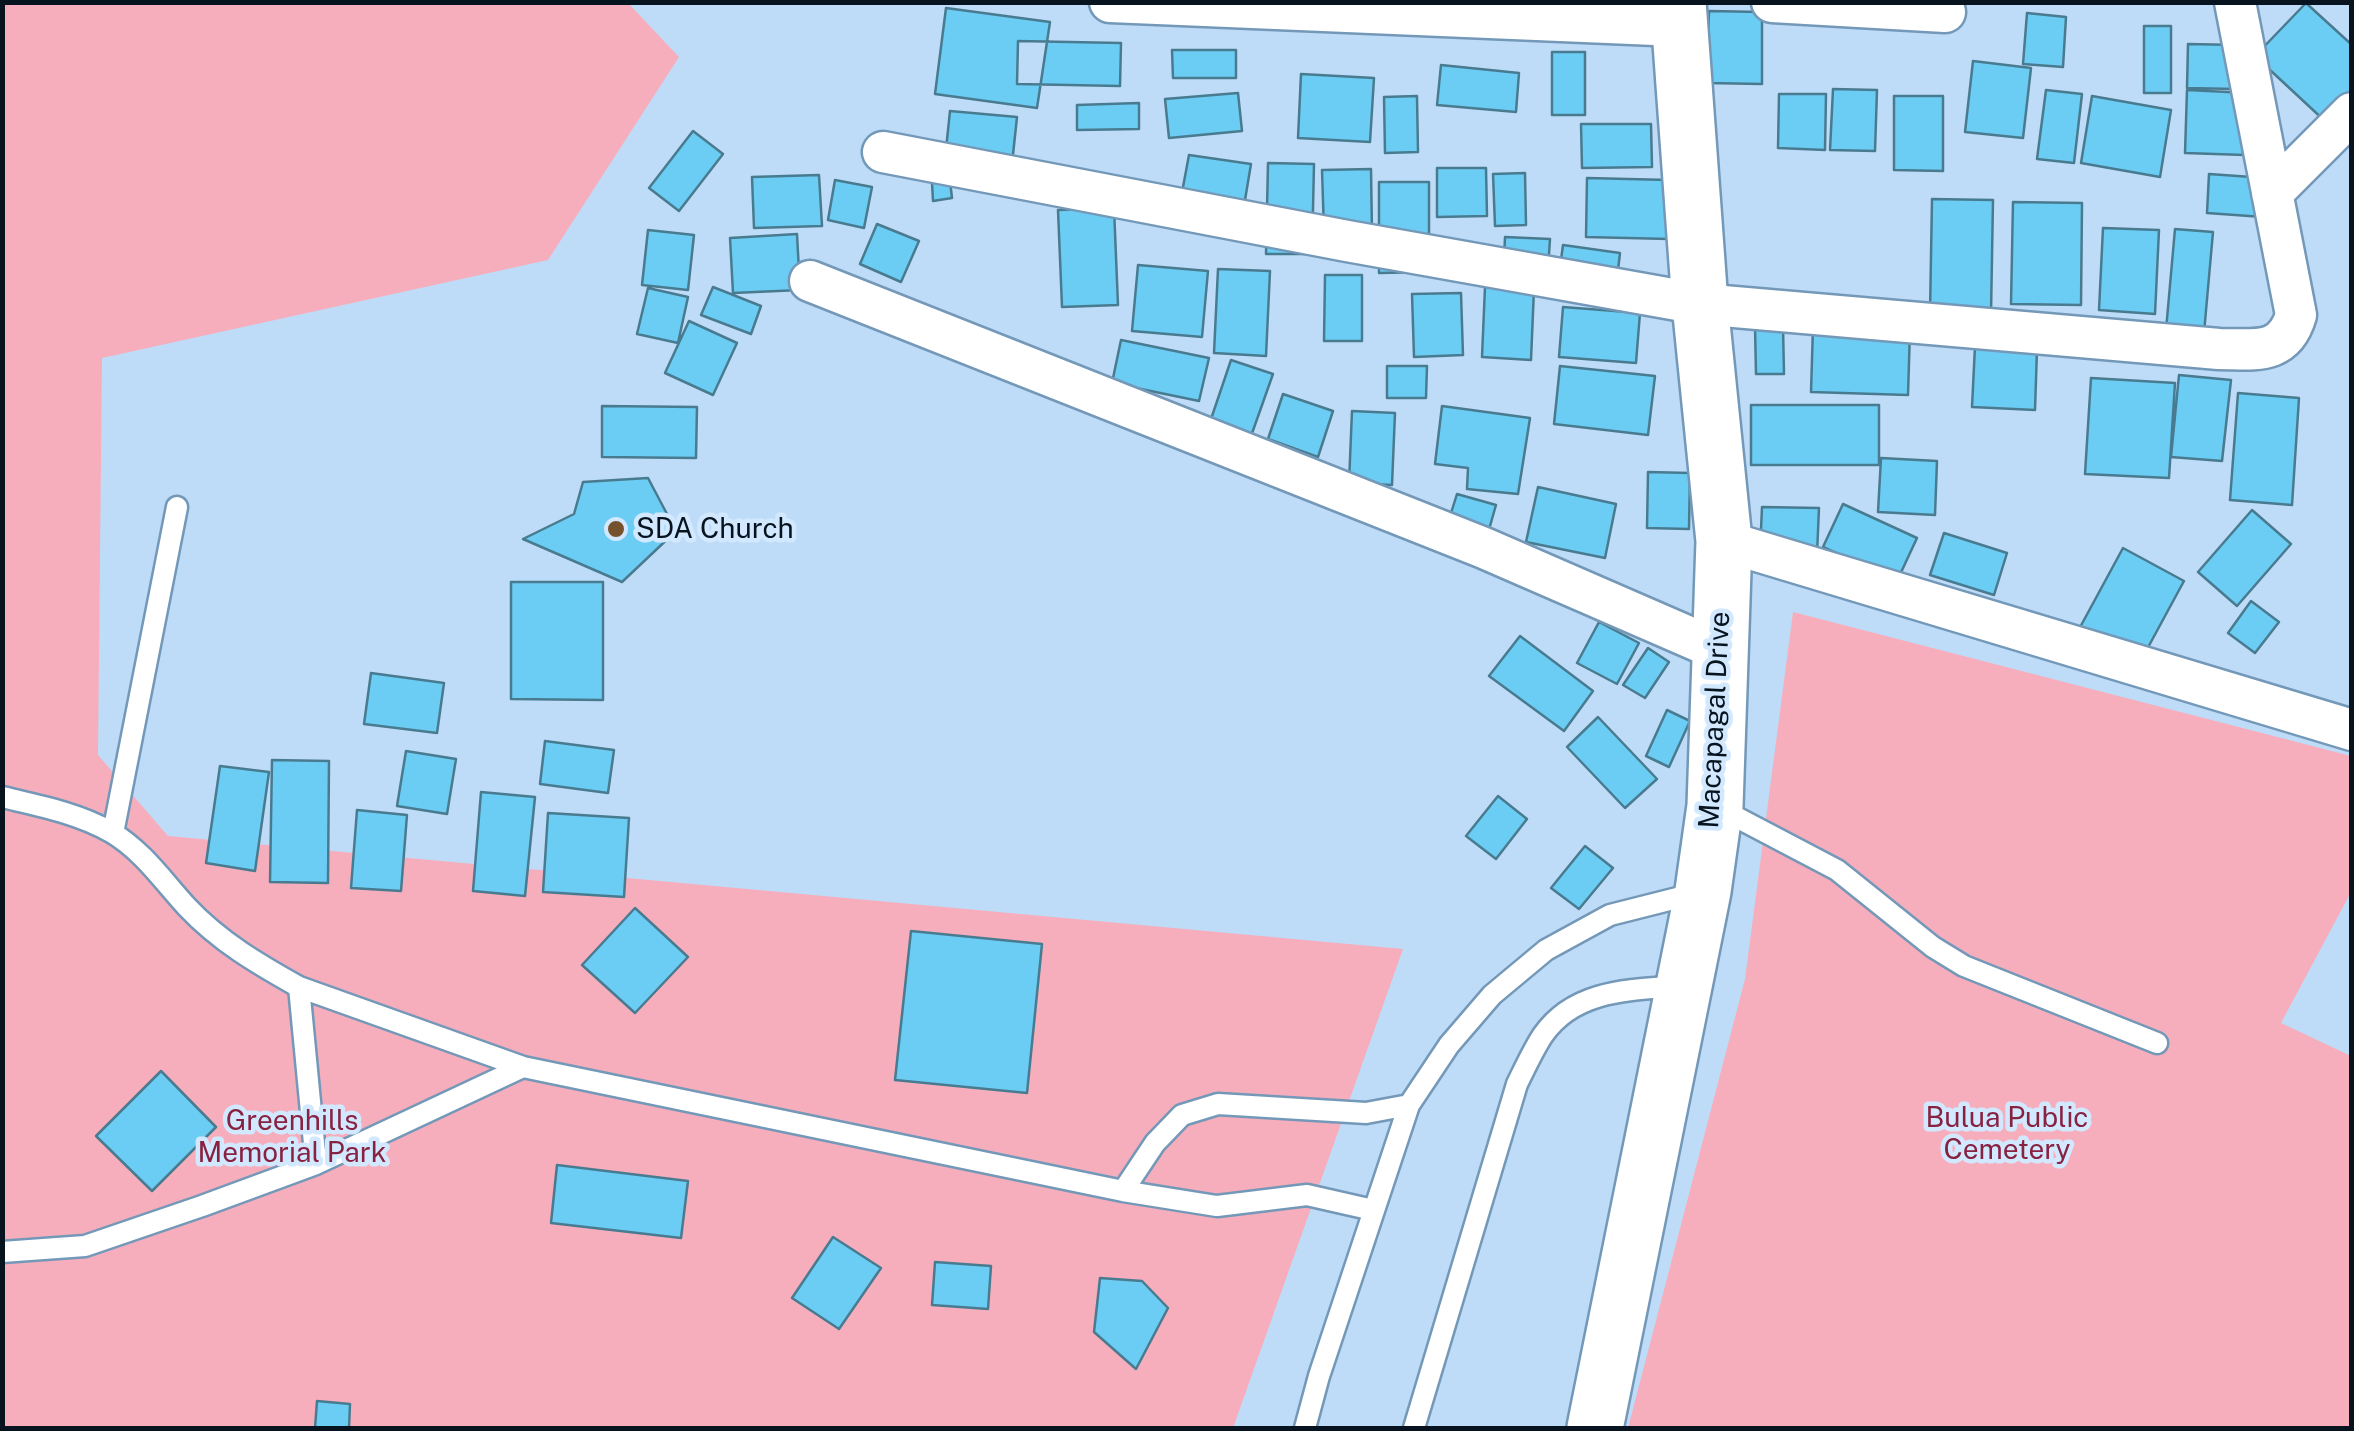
<!DOCTYPE html>
<style>
body{margin:0}
#map{position:relative;width:2354px;height:1431px;overflow:hidden;background:#bedcf8;font-family:"Public Sans",sans-serif}
canvas{display:block}
.frame{position:absolute;inset:0;border:5px solid #071420;pointer-events:none}
</style>
<div id="map">
<canvas width="2354" height="1431"></canvas>
<div class="frame"></div>
</div>
<script>
const c = document.querySelector('canvas').getContext('2d');
c.lineJoin = 'round';
function paint(path, color) { c.fillStyle = color; c.fill(path, 'evenodd'); }
function trace(path, color, width, dash) { c.strokeStyle = color; c.lineWidth = width; c.lineCap = dash ? 'butt' : 'round'; c.setLineDash(dash || []); c.stroke(path); }
function drawText(font, color, halo, rows, align = 'center') {
  c.font = font + ' "Public Sans",sans-serif'; c.lineWidth = 9; c.setLineDash([]); c.textBaseline = 'middle'; c.strokeStyle = halo; c.fillStyle = color; for (const [text, x, y, turn = 0] of rows) {
    c.save(); c.translate(x, y); c.rotate((+turn || 0) * Math.PI / 180); c.textAlign = isNaN(turn) ? turn : align; if (halo) c.strokeText(text, 0, 0); c.fillText(text, 0, 0); c.restore();
  }
}
paint(new Path2D(`
 M 3,3 L 628,3 L 679,57 L 548,260 L 102,358 L 98,755 L 168,836 L 1403,949 L 1233,1428 L 3,1428 Z
 M 1793,612 L 2351,756 L 2351,892 L 2281,1023 L 2351,1056 L 2351,1428 L 1628,1428 L 1745,979 Z`), '#f7aebc');
const building = new Path2D(`
 M 2306,3 L 2352,45 L 2352,97 L 2327,123 L 2255,56 Z
 M 946,8 L 1050,22 L 1037,108 L 935,94 Z
 M 1709,11 L 1762,12 L 1762,84 L 1707,83 Z
 M 2027,13 L 2066,17 L 2063,67 L 2023,64 Z
 M 2144,26 L 2171,26 L 2171,93 L 2144,93 Z
 M 1018,41 L 1121,43 L 1120,86 L 1017,84 Z
 M 2188,44 L 2237,45 L 2235,89 L 2187,88 Z
 M 1172,50 L 1236,50 L 1236,78 L 1173,78 Z
 M 1552,52 L 1585,52 L 1585,115 L 1552,115 Z
 M 1973,61 L 2031,68 L 2023,138 L 1965,132 Z
 M 1441,65 L 1519,73 L 1516,112 L 1437,105 Z
 M 1301,74 L 1374,78 L 1370,142 L 1298,138 Z
 M 1833,89 L 1877,90 L 1875,151 L 1830,150 Z
 M 2046,90 L 2082,94 L 2074,163 L 2037,159 Z
 M 2187,90 L 2248,93 L 2245,155 L 2185,153 Z
 M 1238,93 L 1242,131 L 1169,138 L 1165,99 Z
 M 1779,94 L 1826,94 L 1825,150 L 1778,148 Z
 M 1417,96 L 1418,152 L 1385,153 L 1384,97 Z
 M 1894,96 L 1943,96 L 1943,171 L 1894,170 Z
 M 2092,96 L 2171,110 L 2160,177 L 2081,163 Z
 M 1139,103 L 1139,129 L 1077,130 L 1077,105 Z
 M 950,111 L 1017,117 L 1012,164 L 945,159 Z
 M 1581,124 L 1651,124 L 1652,167 L 1582,168 Z
 M 693,131 L 723,154 L 679,211 L 649,188 Z
 M 1189,155 L 1251,164 L 1240,230 L 1177,219 Z
 M 1268,163 L 1314,164 L 1312,254 L 1266,254 Z
 M 1437,168 L 1486,168 L 1487,216 L 1437,217 Z
 M 1371,169 L 1372,232 L 1324,232 L 1322,170 Z
 M 1525,173 L 1526,225 L 1495,226 L 1493,174 Z
 M 2209,174 L 2266,178 L 2263,217 L 2207,213 Z
 M 819,175 L 822,226 L 754,228 L 752,177 Z
 M 1587,178 L 1669,180 L 1669,239 L 1586,237 Z
 M 835,180 L 872,187 L 864,228 L 828,220 Z
 M 950,181 L 952,198 L 933,201 L 932,183 Z
 M 1379,182 L 1429,182 L 1429,272 L 1379,273 Z
 M 1932,199 L 1993,200 L 1991,314 L 1930,313 Z
 M 2013,202 L 2082,203 L 2081,305 L 2011,304 Z
 M 1114,208 L 1118,305 L 1062,307 L 1058,210 Z
 M 877,224 L 919,241 L 901,282 L 860,264 Z
 M 2103,228 L 2159,230 L 2155,314 L 2099,310 Z
 M 2175,229 L 2213,232 L 2204,333 L 2166,330 Z
 M 648,230 L 694,235 L 688,290 L 642,285 Z
 M 797,234 L 800,290 L 733,293 L 730,238 Z
 M 1505,237 L 1550,239 L 1547,283 L 1503,280 Z
 M 1563,245 L 1620,253 L 1614,304 L 1556,297 Z
 M 1138,265 L 1208,271 L 1202,337 L 1132,331 Z
 M 1218,269 L 1270,271 L 1266,356 L 1214,353 Z
 M 1325,275 L 1362,275 L 1362,341 L 1324,341 Z
 M 713,287 L 761,306 L 751,334 L 701,315 Z
 M 1485,287 L 1534,289 L 1531,360 L 1482,357 Z
 M 648,288 L 688,297 L 678,343 L 637,334 Z
 M 1461,293 L 1463,355 L 1414,357 L 1412,294 Z
 M 1563,307 L 1640,313 L 1636,363 L 1559,357 Z
 M 689,321 L 737,343 L 713,395 L 665,373 Z
 M 1783,326 L 1784,374 L 1756,374 L 1755,327 Z
 M 1813,327 L 1910,330 L 1908,395 L 1811,392 Z
 M 1121,340 L 1209,358 L 1199,401 L 1112,383 Z
 M 1975,346 L 2037,349 L 2035,410 L 1972,407 Z
 M 1231,360 L 1273,374 L 1250,439 L 1209,425 Z
 M 1387,366 L 1427,366 L 1426,398 L 1387,398 Z
 M 1560,366 L 1655,376 L 1648,435 L 1554,424 Z
 M 2179,375 L 2231,380 L 2222,461 L 2171,457 Z
 M 2091,378 L 2175,383 L 2169,478 L 2085,474 Z
 M 2238,393 L 2299,398 L 2292,505 L 2230,500 Z
 M 1283,394 L 1333,411 L 1318,457 L 1268,439 Z
 M 1751,405 L 1879,405 L 1879,465 L 1751,465 Z
 M 602,406 L 697,407 L 696,458 L 602,457 Z
 M 1442,406 L 1530,418 L 1518,494 L 1467,489 L 1468,468 L 1435,464 Z
 M 1352,411 L 1395,413 L 1392,485 L 1349,483 Z
 M 1881,458 L 1937,461 L 1935,515 L 1878,512 Z
 M 1648,472 L 1690,473 L 1689,529 L 1647,528 Z
 M 648,478 L 676,531 L 622,582 L 523,539 L 574,514 L 583,482 Z
 M 1538,487 L 1616,504 L 1605,558 L 1526,542 Z
 M 1457,494 L 1496,505 L 1486,540 L 1446,529 Z
 M 1843,504 L 1917,538 L 1897,581 L 1823,547 Z
 M 1762,507 L 1819,508 L 1817,554 L 1760,552 Z
 M 2252,510 L 2291,544 L 2237,606 L 2198,572 Z
 M 1944,533 L 2007,553 L 1994,595 L 1930,575 Z
 M 2123,548 L 2184,581 L 2139,664 L 2078,631 Z
 M 511,582 L 603,582 L 603,700 L 511,699 Z
 M 2251,601 L 2279,622 L 2255,653 L 2228,633 Z
 M 1599,622 L 1639,643 L 1617,684 L 1577,663 Z
 M 1520,636 L 1593,691 L 1564,731 L 1489,676 Z
 M 1648,648 L 1669,662 L 1645,698 L 1623,685 Z
 M 371,673 L 444,683 L 437,733 L 364,724 Z
 M 1667,710 L 1690,721 L 1669,767 L 1646,756 Z
 M 1598,717 L 1657,779 L 1625,808 L 1567,747 Z
 M 545,741 L 614,750 L 608,793 L 540,784 Z
 M 406,751 L 456,759 L 447,814 L 397,806 Z
 M 272,760 L 329,761 L 328,883 L 270,882 Z
 M 220,766 L 269,772 L 255,871 L 206,863 Z
 M 481,792 L 535,797 L 525,896 L 473,891 Z
 M 1498,796 L 1527,819 L 1496,859 L 1466,836 Z
 M 357,810 L 407,815 L 401,891 L 351,888 Z
 M 548,813 L 629,818 L 624,897 L 543,892 Z
 M 1585,846 L 1613,868 L 1579,909 L 1551,888 Z
 M 635,908 L 688,957 L 635,1013 L 582,965 Z
 M 911,931 L 1042,944 L 1027,1093 L 895,1080 Z
 M 161,1071 L 216,1127 L 152,1191 L 96,1136 Z
 M 557,1165 L 688,1181 L 681,1238 L 551,1223 Z
 M 833,1237 L 881,1268 L 839,1329 L 792,1298 Z
 M 935,1262 L 991,1266 L 988,1309 L 932,1305 Z
 M 1100,1278 L 1142,1281 L 1168,1308 L 1136,1369 L 1094,1332 Z
 M 317,1401 L 350,1404 L 349,1428 L 315,1428 Z`);
paint(building, '#6ccdf4');
trace(building, '#497b90', 2.5);
const service = new Path2D(`
 M 2,797 C 40,806 77,813 111,832 C 143,851 163,881 187,907 C 220,942 258,964 299,987 L 316,1164
 M 1717,807 L 1837,870 L 1933,947 L 1964,966 L 2157,1043
 M 113,833 L 177,507
 M 299,987 L 523,1067
 M 1123,1191 L 1155,1143 L 1182,1115 L 1218,1104 L 1366,1113 L 1409,1105
 M 2,1252 L 85,1246 L 202,1206 L 316,1164 L 523,1067 L 1123,1191 L 1217,1206 L 1307,1195 L 1373,1210
 M 1305,1428 L 1319,1376 L 1409,1105 L 1449,1045 L 1492,995 L 1546,950 L 1610,915 L 1697,893
 M 1414,1428 L 1517,1084 C 1525,1068 1533,1050 1543,1035 C 1575,989 1631,990 1681,986`);
const minor = new Path2D(`
 M 1110,2 L 1679,26
 M 1772,2 L 1945,12
 M 883,152 L 1347,241 L 1700,304 L 2219,349 C 2255,349 2284,356 2296,315 L 2235,2
 M 2272,193 L 2352,113
 M 810,281 L 1484,548 L 1721,651
 M 1724,541 L 2352,730`);
const secondary = new Path2D(`
 M 1595,1428 L 1703,891 L 1715,806 L 1724,541 L 1700,304 L 1678,2`);
trace(service, '#7498b8', 25);
trace(minor, '#7498b8', 45);
trace(secondary, '#7498b8', 60);
trace(service, '#fff', 20);
trace(minor, '#fff', 40);
trace(secondary, '#fff', 55);
for (const [x, y, r, color] of [
 [616,529,10,"#76522c"]
]) { const dot = new Path2D(); dot.arc(x, y, r, 0, 2 * Math.PI); c.fillStyle = color; c.fill(dot); trace(dot, '#d2e8fe', 4); }
drawText('28px', '#071420', '#d2e8fe', [
 ["SDA Church",636,529]
], 'left');
drawText('28px', '#071420', '#d2e8fe', [
 ["Macapagal Drive",1715,720,-87]
]);
drawText('28px', '#872241', '#d2e8fe', [
 ["Bulua Public",2007,1118],
 ["Cemetery",2007,1150],
 ["Greenhills",292,1121],
 ["Memorial Park",292,1153]
]);
</script>
